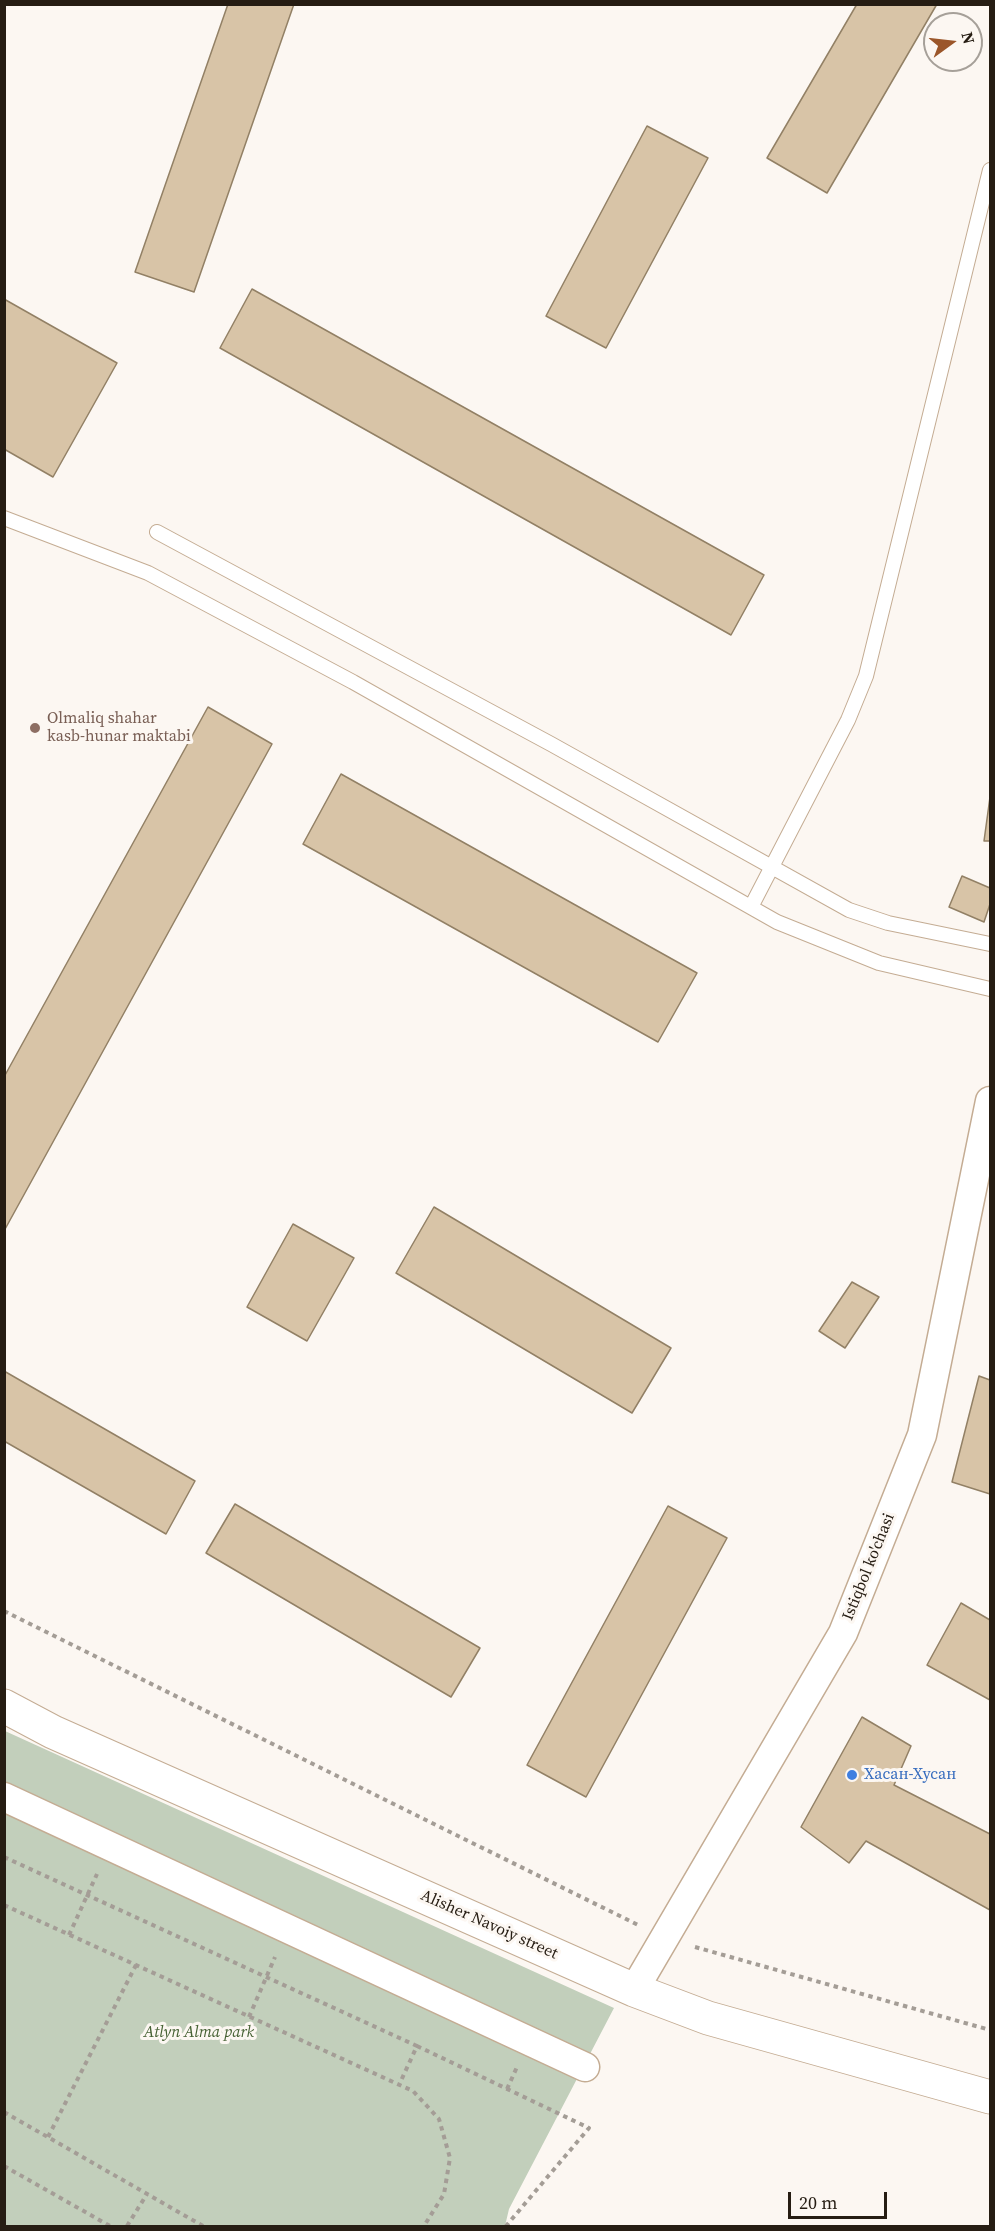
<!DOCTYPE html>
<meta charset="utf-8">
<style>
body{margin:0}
#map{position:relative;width:995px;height:2231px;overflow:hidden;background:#fcf7f2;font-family:"Source Serif 4",serif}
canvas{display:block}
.frame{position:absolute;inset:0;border:6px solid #261d13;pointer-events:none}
.north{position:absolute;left:923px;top:12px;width:60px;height:60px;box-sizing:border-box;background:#fcf7f2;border:2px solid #a6a099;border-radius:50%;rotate:75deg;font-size:16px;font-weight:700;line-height:24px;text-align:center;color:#261d13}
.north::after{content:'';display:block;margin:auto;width:21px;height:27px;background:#9b562a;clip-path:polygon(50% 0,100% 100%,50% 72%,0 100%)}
.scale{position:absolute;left:788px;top:2192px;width:99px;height:27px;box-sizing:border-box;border:3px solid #261d13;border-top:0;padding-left:8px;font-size:18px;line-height:21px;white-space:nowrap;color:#261d13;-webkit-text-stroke:4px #fcf7f2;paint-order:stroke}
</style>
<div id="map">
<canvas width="995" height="2231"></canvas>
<div class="frame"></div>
<div class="north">N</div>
<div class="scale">20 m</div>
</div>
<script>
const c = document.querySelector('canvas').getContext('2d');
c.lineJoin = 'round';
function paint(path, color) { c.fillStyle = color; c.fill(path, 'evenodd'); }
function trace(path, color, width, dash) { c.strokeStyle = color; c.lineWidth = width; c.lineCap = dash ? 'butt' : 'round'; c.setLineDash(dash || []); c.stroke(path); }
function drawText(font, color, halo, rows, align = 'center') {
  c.font = font + ' "Source Serif 4",serif'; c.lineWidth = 6; c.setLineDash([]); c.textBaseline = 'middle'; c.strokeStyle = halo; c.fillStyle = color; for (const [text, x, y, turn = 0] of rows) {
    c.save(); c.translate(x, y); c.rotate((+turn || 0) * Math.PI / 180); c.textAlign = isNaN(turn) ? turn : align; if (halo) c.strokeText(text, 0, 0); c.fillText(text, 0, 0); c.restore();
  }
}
paint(new Path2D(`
 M 5,1731 L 614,2008 L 509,2209 L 505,2226 L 5,2226 Z`), '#c2cfbb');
const building = new Path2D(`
 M 228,4 L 294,4 L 194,292 L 135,272 Z
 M 857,4 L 937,4 L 827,193 L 767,158 Z
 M 647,126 L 708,158 L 606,348 L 546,316 Z
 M 252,289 L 764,575 L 731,635 L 220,348 Z
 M 4,299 L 117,363 L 53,477 L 4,449 Z
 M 208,707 L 272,744 L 4,1231 L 4,1077 Z
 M 341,774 L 697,973 L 658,1042 L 303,844 Z
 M 990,797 L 990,841 L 984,841 Z
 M 962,876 L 990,888 L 990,904 L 984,922 L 949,907 Z
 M 434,1207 L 671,1348 L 632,1413 L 396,1273 Z
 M 293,1224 L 354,1258 L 307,1341 L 247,1307 Z
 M 852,1282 L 879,1297 L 845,1348 L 819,1331 Z
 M 4,1371 L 195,1481 L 166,1534 L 4,1441 Z
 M 979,1376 L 990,1380 L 990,1494 L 952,1482 Z
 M 235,1504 L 480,1648 L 451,1697 L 206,1553 Z
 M 668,1506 L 727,1538 L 586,1797 L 527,1765 Z
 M 961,1603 L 990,1620 L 990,1700 L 927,1665 Z
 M 862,1717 L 911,1746 L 894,1785 L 990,1834 L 990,1910 L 866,1841 L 849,1863 L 801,1827 Z`);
paint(building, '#d8c4a7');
trace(building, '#928065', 1.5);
const lane = new Path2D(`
 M 4,518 L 148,573 L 353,682 L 777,922 L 879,963 L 990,989
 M 157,532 L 551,744 L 849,910 L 888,923 L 990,944
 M 751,907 L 848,720 L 866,676 L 990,170`);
const street = new Path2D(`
 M 4,1797 L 585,2067
 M 634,1990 L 843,1633 L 879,1543 L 922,1435 L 990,1101`);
const secondary = new Path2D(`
 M 4,1706 L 53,1732 L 634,1990 L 708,2018 L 990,2097`);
trace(lane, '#c4ac93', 16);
trace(street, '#c4ac93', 31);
trace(secondary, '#c4ac93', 35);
trace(new Path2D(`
 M 4,1611 L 638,1925
 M 4,1857 L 417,2046 L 399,2085
 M 4,1905 L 413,2091 L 439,2119 L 450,2158 L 444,2194 L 424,2226
 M 69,1935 L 97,1874
 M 695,1947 L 990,2030
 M 249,2017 L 275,1957
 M 417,2046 L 589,2128 L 506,2226
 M 507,2089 L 517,2067
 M 4,2112 L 203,2226
 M 48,2137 L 136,1965
 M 4,2166 L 110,2226
 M 127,2226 L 147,2194`), '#a49d96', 4, [4.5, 4.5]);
trace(lane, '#fff', 14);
trace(street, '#fff', 28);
trace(secondary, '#fff', 33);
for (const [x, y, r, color] of [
 [35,728,6,"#8d6e63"],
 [852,1775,6,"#3f7fe0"]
]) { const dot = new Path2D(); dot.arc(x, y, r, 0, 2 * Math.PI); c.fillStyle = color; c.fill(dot); trace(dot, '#fcf7f2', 2); }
drawText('16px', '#785e54', '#fcf7f2', [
 ["Olmaliq shahar",47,719],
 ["kasb-hunar maktabi",47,737]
], 'left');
drawText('16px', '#261d13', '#fcf7f2', [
 ["Istiqbol ko'chasi",869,1567,-68],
 ["Alisher Navoiy street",489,1925,24]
]);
drawText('16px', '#366cbe', '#fcf7f2', [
 ["Хасан-Хусан",864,1775]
], 'left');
drawText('italic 16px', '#456133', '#fcf7f2', [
 ["Atlyn Alma park",199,2033]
]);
</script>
